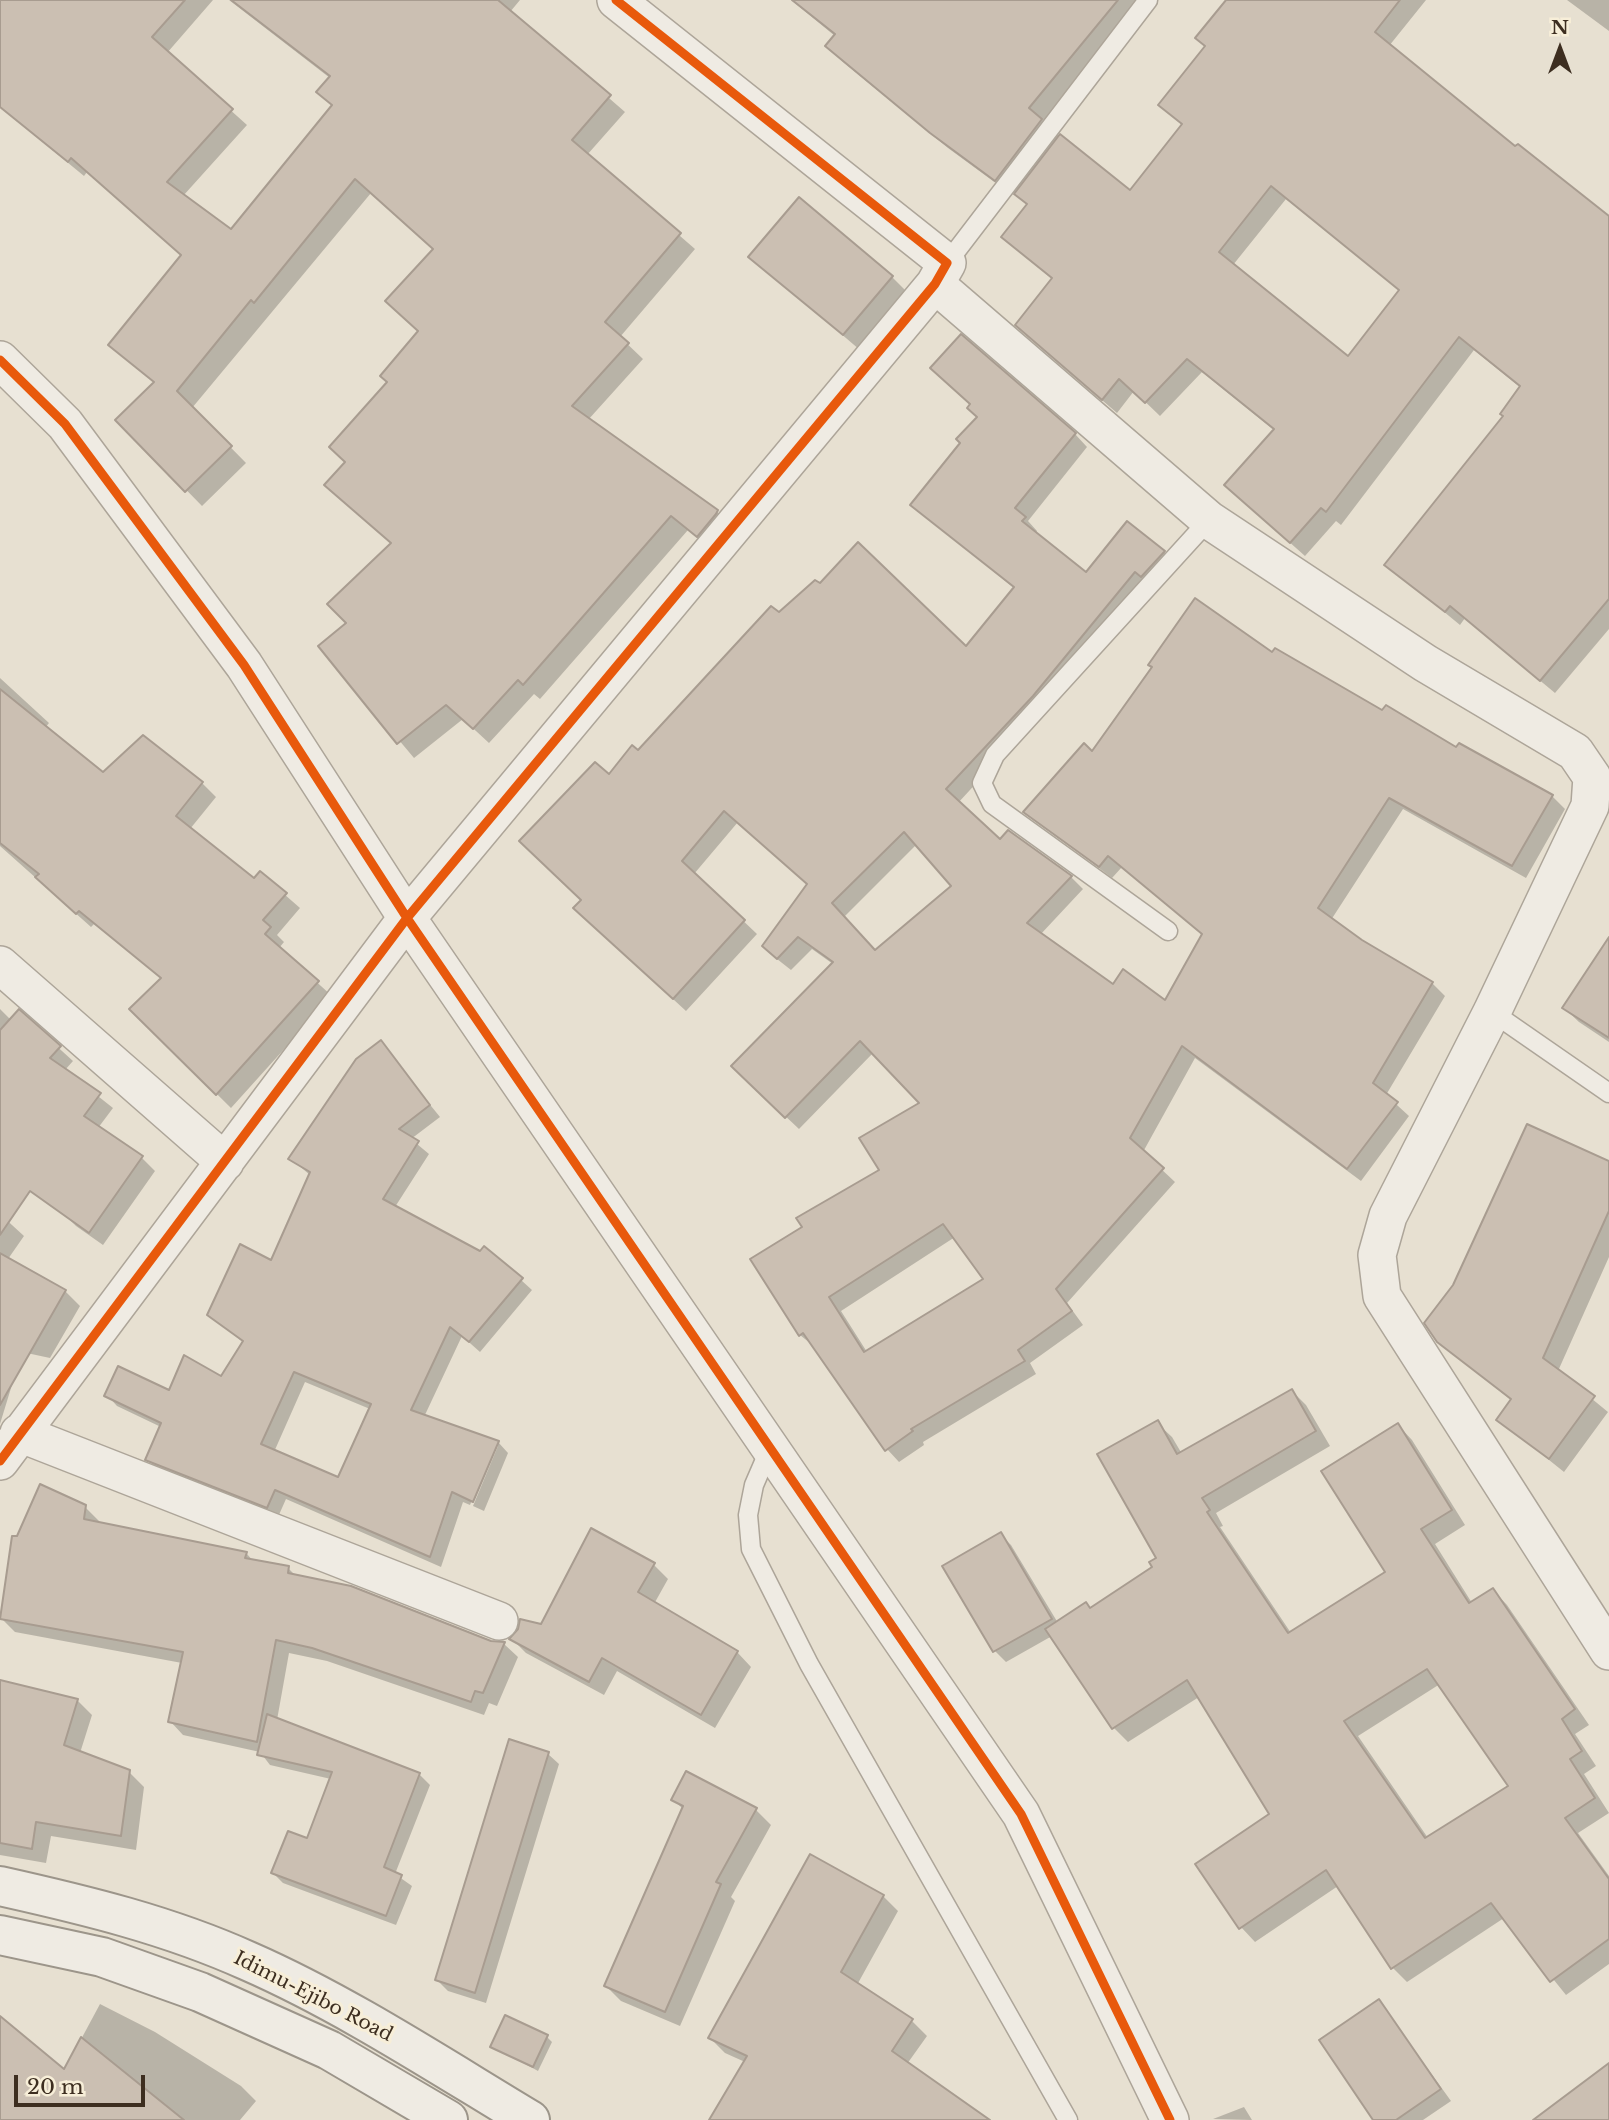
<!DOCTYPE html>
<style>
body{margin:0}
#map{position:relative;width:1609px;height:2120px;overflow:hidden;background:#e7e0d1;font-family:"Libre Baskerville",serif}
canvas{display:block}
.north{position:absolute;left:1525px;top:14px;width:70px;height:70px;-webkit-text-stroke:5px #f7eed8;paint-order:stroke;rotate:0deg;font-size:19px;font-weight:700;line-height:28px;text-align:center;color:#3d2e20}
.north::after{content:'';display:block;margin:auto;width:24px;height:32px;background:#3d2e20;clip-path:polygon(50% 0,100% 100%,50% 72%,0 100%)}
.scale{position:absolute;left:14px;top:2075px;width:131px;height:32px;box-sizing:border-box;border:4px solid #3d2e20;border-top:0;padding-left:9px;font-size:21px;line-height:24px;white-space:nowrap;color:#3d2e20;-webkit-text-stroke:5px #f7eed8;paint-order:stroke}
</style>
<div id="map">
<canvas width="1609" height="2120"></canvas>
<div class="north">N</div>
<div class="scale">20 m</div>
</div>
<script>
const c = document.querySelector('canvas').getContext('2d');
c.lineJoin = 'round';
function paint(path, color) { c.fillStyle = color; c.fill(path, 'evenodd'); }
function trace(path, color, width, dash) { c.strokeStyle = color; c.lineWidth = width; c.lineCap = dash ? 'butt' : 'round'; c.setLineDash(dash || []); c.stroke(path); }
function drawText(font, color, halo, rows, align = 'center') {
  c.font = font + ' "Libre Baskerville",serif'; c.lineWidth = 6; c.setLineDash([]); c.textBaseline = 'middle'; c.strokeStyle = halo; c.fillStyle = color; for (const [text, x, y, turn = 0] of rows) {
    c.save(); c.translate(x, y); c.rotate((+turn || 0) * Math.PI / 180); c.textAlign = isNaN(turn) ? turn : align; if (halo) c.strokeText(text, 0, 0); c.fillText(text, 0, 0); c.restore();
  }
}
paint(new Path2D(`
 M 0,0 L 213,0 L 167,53 L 247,125 L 183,196 L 231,232 L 333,106 L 330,78 L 229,0 L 520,0 L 510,12 L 625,112 L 587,155 L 695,249 L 620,337 L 643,359 L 588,420 L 717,512 L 732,527 L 713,551 L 688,530 L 540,699 L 534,694 L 489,743 L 463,719 L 414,758 L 320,646 L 348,623 L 393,544 L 347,462 L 389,383 L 420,332 L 434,250 L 371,193 L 192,408 L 246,463 L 202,506 L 118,420 L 155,383 L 110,345 L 182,256 L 87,172 L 84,176 L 0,107 Z
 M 791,0 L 1147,0 L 1044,124 L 1130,192 L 1183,126 L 1160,105 L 1206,47 L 1228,0 L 1426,0 L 1389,46 L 1516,149 L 1609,218 L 1609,629 L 1555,693 L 1465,618 L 1460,625 L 1387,565 L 1505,416 L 1521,388 L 1474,350 L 1341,525 L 1336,521 L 1305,556 L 1241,499 L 1275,431 L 1202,372 L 1160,416 L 1134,391 L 1117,413 L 1031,339 L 1053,280 L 1003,237 L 1028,206 L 1014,192 L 1012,195 L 948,148 L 843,62 L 827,46 L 835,36 ZM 1286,199 L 1400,291 L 1349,358 L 1233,265 Z
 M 1567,0 L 1609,0 L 1609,31 Z
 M 751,257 L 892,277 L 908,293 L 860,350 Z
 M 1075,434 L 1087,447 L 1028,521 L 1037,531 L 1035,534 L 1087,575 L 1164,552 L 1177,565 L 958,803 L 1000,841 L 1071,877 L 1083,889 L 1040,935 L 1114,987 L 1166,1003 L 1204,935 L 1122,867 L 1112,878 L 1026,812 L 1092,753 L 1272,654 L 1552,796 L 1565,809 L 1526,878 L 1403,809 L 1331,920 L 1361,942 L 1432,983 L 1445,996 L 1386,1095 L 1409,1116 L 1361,1181 L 1195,1058 L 1143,1152 L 1175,1182 L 1067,1303 L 1083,1325 L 1030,1363 L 1036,1374 L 923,1442 L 924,1445 L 899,1462 L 887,1449 L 815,1347 L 800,1335 L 804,1228 L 882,1170 L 922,1104 L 873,1053 L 799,1129 L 746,1079 L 833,964 L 812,949 L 791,970 L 777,959 L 808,885 L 738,822 L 694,874 L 757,934 L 686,1011 L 588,921 L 583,900 L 609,777 L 638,752 L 779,615 L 966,649 L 1015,589 L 912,505 ZM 917,844 L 954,886 L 876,952 L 844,917 ZM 955,1237 L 986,1279 L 867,1352 L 841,1311 Z
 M 0,678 L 49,723 L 45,728 L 103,774 L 202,783 L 216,797 L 190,829 L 254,880 L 260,873 L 300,908 L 277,935 L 284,942 L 279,948 L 332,996 L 231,1108 L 131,1009 L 162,979 L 94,924 L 91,927 L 0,846 Z
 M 1609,946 L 1609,1042 L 1579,1022 L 1564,1008 Z
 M 0,1009 L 11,1020 L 19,1012 L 73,1061 L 65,1070 L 113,1108 L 98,1128 L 142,1158 L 155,1171 L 103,1245 L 76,1226 L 0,1150 Z
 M 380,1043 L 440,1117 L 411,1139 L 429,1154 L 395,1207 L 521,1280 L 532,1290 L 480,1352 L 462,1336 L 424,1417 L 498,1442 L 508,1453 L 484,1511 L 473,1506 L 498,1446 L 495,1446 L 470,1505 L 463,1502 L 441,1567 L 286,1499 L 278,1517 L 158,1470 L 147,1459 L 161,1427 L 117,1406 L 107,1395 L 170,1392 L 222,1378 L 244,1343 L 209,1315 L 272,1263 L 310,1175 L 290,1158 ZM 305,1382 L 370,1409 L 339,1480 L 274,1452 Z
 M 1609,1163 L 1609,1257 L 1558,1371 L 1608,1412 L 1564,1472 L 1498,1419 L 1512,1401 L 1438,1341 Z
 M 0,1214 L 24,1236 L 8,1259 L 65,1291 L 80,1306 L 50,1358 L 22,1352 L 0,1424 Z
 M 1292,1391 L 1306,1405 L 1330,1446 L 1216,1513 L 1223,1526 L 1220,1527 L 1291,1633 L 1387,1572 L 1398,1425 L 1412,1440 L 1465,1525 L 1435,1544 L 1472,1603 L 1493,1590 L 1507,1605 L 1589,1725 L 1575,1734 L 1596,1766 L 1584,1774 L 1609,1813 L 1578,1833 L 1609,1876 L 1609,1964 L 1566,1995 L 1504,1918 L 1407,1982 L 1393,1968 L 1338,1886 L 1255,1942 L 1241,1927 L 1271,1814 L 1199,1697 L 1128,1742 L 1114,1728 L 1052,1636 L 1006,1662 L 995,1651 L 945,1567 L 1000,1534 L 1011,1545 L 1058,1623 L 1091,1609 L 1154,1567 L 1158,1558 L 1157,1423 L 1172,1437 L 1182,1454 ZM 1440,1684 L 1511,1786 L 1428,1838 L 1358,1736 Z
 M 85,1507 L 99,1521 L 99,1524 L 247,1554 L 254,1562 L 288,1568 L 297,1577 L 491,1642 L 504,1644 L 518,1657 L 497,1706 L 489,1703 L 484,1715 L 327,1661 L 289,1653 L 277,1720 L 419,1774 L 430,1785 L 395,1874 L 412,1886 L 396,1925 L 283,1883 L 273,1873 L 308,1840 L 331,1779 L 270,1765 L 260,1752 L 183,1735 L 170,1721 L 182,1663 L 15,1632 L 1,1618 Z
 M 653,1564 L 668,1579 L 654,1604 L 737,1652 L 751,1667 L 715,1728 L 617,1671 L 604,1695 L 526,1653 L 512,1639 L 542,1626 Z
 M 0,1681 L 77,1700 L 92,1715 L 80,1753 L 129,1772 L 144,1787 L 136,1850 L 51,1836 L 46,1863 L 0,1855 Z
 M 548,1754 L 559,1764 L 486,2003 L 448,1991 L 437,1980 Z
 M 673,1799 L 756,1810 L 771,1825 L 731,1897 L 735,1901 L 680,2026 L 621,2001 L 606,1986 L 683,1809 Z
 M 883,1896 L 898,1911 L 857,1985 L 912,2021 L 927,2036 L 907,2064 L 979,2120 L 738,2120 L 745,2062 L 725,2053 L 710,2038 Z
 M 1379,2001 L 1451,2101 L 1423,2120 L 1375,2120 Z
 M 100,2004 L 155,2032 L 241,2086 L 256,2101 L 240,2120 L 0,2120 L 0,2018 L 64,2071 Z
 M 547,2037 L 552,2042 L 538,2071 L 492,2046 Z
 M 1244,2107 L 1252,2120 L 1213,2119 Z`), '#0003');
const building = new Path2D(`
 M 0,0 L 185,0 L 152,37 L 233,109 L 167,182 L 231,229 L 332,105 L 316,92 L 330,76 L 231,0 L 498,0 L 611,95 L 572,140 L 681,233 L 605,322 L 629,343 L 572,406 L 718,510 L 716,514 L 697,537 L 671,516 L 523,685 L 518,680 L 473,729 L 446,705 L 397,744 L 318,646 L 346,623 L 327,604 L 391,543 L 324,485 L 345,462 L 329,447 L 387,382 L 380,376 L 418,331 L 385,301 L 433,249 L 355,179 L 254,303 L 251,300 L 177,391 L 232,446 L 185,492 L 115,420 L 154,382 L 108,345 L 181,255 L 71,158 L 68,162 L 0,107 Z
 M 792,0 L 1118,0 L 1029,108 L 1042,119 L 995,181 L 930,133 L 825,46 L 835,34 Z
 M 1226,0 L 1400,0 L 1375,32 L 1515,146 L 1518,144 L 1609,216 L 1609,599 L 1540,681 L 1450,606 L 1445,612 L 1384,565 L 1503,416 L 1500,414 L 1520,386 L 1459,337 L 1326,512 L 1321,508 L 1290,543 L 1224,485 L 1274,429 L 1187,359 L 1145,403 L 1119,379 L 1102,400 L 1015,325 L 1052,278 L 1001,237 L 1027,204 L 1014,194 L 1060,134 L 1130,190 L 1182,124 L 1158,105 L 1205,46 L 1195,38 ZM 1271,186 L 1399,290 L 1348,356 L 1219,252 Z
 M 799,197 L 893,276 L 843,335 L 748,257 Z
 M 961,334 L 1076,433 L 1015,508 L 1026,517 L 1022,521 L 1086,572 L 1127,521 L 1165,551 L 1141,577 L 1135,572 L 1033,696 L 946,789 L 1000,839 L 1008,830 L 1072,876 L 1027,923 L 1113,984 L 1123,969 L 1165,1000 L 1202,934 L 1108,856 L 1099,867 L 1023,812 L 1084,743 L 1092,751 L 1152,667 L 1148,665 L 1195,598 L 1272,652 L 1275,648 L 1382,710 L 1386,705 L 1456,747 L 1459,743 L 1553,795 L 1512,866 L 1389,798 L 1318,908 L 1362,940 L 1433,982 L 1373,1083 L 1398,1102 L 1347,1169 L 1182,1046 L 1130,1138 L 1164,1168 L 1056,1289 L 1072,1311 L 1018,1350 L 1025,1361 L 911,1429 L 913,1431 L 885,1451 L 803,1333 L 799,1336 L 750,1259 L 802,1227 L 796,1218 L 879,1170 L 859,1138 L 919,1103 L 860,1041 L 785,1118 L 731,1066 L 833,962 L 798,937 L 777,959 L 762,946 L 807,884 L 724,811 L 682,861 L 745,920 L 673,999 L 573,908 L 581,900 L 519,841 L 595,762 L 609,774 L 632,745 L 638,750 L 771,606 L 779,612 L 815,580 L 820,583 L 858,542 L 966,646 L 1014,587 L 910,505 L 960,443 L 956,439 L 977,417 L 967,408 L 970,404 L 930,368 ZM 904,832 L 951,886 L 875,950 L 832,903 ZM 943,1224 L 983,1279 L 864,1352 L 829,1297 Z
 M 0,689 L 103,772 L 143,735 L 203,782 L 176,816 L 254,878 L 260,871 L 287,893 L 263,920 L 271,927 L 265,934 L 319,981 L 216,1095 L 129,1009 L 161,978 L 79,911 L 76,914 L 35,877 L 39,874 L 0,843 Z
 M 1609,937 L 1609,1038 L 1562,1008 Z
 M 19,1009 L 61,1046 L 50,1058 L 101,1093 L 84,1116 L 143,1156 L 89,1233 L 30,1191 L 0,1235 L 0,1030 Z
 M 381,1040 L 430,1105 L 399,1129 L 419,1141 L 383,1199 L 480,1251 L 484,1246 L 523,1278 L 469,1342 L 450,1327 L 411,1410 L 499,1441 L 473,1502 L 452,1492 L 430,1557 L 275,1490 L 267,1508 L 145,1460 L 161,1423 L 104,1396 L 118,1366 L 169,1390 L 184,1355 L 221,1376 L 243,1341 L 207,1315 L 240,1244 L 271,1260 L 310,1172 L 288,1159 L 356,1059 ZM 294,1372 L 371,1404 L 338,1477 L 261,1444 Z
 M 1527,1124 L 1609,1161 L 1609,1211 L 1543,1358 L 1595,1396 L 1549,1459 L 1496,1420 L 1511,1399 L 1437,1342 L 1424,1323 L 1453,1285 Z
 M 0,1253 L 66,1290 L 0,1405 Z
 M 1292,1389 L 1316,1431 L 1202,1498 L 1210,1510 L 1207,1512 L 1288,1633 L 1385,1572 L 1321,1471 L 1398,1423 L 1452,1510 L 1421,1529 L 1469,1603 L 1493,1588 L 1575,1709 L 1562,1719 L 1582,1751 L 1570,1759 L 1595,1798 L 1565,1818 L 1609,1879 L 1609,1939 L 1550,1982 L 1491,1903 L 1391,1969 L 1326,1870 L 1239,1929 L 1195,1864 L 1269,1814 L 1187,1680 L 1112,1729 L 1045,1629 L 1086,1602 L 1090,1608 L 1152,1567 L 1149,1562 L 1156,1558 L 1097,1454 L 1158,1420 L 1177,1454 ZM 1427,1669 L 1508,1786 L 1425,1838 L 1344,1721 Z
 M 40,1484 L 86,1505 L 84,1519 L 247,1552 L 245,1558 L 289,1566 L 288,1573 L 351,1586 L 491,1641 L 505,1642 L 483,1693 L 475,1691 L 471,1702 L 312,1648 L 276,1640 L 257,1742 L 168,1722 L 183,1652 L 0,1619 L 12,1536 L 17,1536 Z
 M 591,1528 L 655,1563 L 638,1592 L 738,1651 L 701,1715 L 602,1658 L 589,1682 L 509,1639 L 518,1629 L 520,1619 L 541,1624 Z
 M 1001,1532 L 1052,1619 L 993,1652 L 942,1566 Z
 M 0,1680 L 78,1699 L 64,1745 L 130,1770 L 121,1836 L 36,1822 L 32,1849 L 0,1843 Z
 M 267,1714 L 420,1773 L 384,1867 L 402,1875 L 386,1916 L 271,1873 L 288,1831 L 307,1838 L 332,1772 L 257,1755 Z
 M 509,1739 L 549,1752 L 475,1993 L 435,1980 Z
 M 686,1771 L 757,1808 L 716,1882 L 721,1884 L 665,2012 L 604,1986 L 683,1806 L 671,1800 Z
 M 810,1854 L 884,1895 L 841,1972 L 913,2019 L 892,2051 L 990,2120 L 709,2120 L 747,2056 L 708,2038 Z
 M 1379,1999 L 1441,2089 L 1396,2120 L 1373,2120 L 1319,2040 Z
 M 505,2015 L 548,2035 L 533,2067 L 490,2047 Z
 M 0,2016 L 64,2069 L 81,2037 L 184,2120 L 0,2120 Z
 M 1609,2063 L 1609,2120 L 1533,2120 Z`);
paint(building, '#cbbfb2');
trace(building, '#a89c90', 2);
const service = new Path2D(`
 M 947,263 L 1148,0
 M 1168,931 L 992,804 L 982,783 L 995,755 L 1209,520
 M 1492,1012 L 1609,1093
 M 770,1448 L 754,1485 L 748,1515 L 751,1549 L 809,1664 L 1068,2120`);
const minor = new Path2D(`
 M 935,284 L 1209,520 L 1425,663 L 1575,752 L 1592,777 L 1590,806 L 1492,1012 L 1388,1216 L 1377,1255 L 1382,1296 L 1609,1651
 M 0,360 L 65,424 L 244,665 L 407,918 L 1021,1814 L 1170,2120
 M 0,965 L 225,1162
 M 19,1433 L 499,1621
 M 0,1461 L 407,918 L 935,284 L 947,263 L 616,0`);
const secondary = new Path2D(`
 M 0,1886 C 85,1905 168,1925 248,1961 C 344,2003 440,2066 530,2120
 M 0,1935 L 102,1957 L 200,1992 L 329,2050 L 448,2120`);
trace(service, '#ada599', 21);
trace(minor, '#ada599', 40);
trace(secondary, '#9c958a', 42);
trace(service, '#efebe3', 18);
trace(minor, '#efebe3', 37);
trace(secondary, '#efebe3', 38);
trace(new Path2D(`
 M 0,360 L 65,424 L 244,665 L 407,918 L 1021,1814 L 1170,2120
 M 0,1461 L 407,918 L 935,284 L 947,263 L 616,0`), '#e8590c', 9);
drawText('19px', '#3d2e20', '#f7eed8', [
 ["Idimu-Ejibo Road",313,1997,27]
]);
</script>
